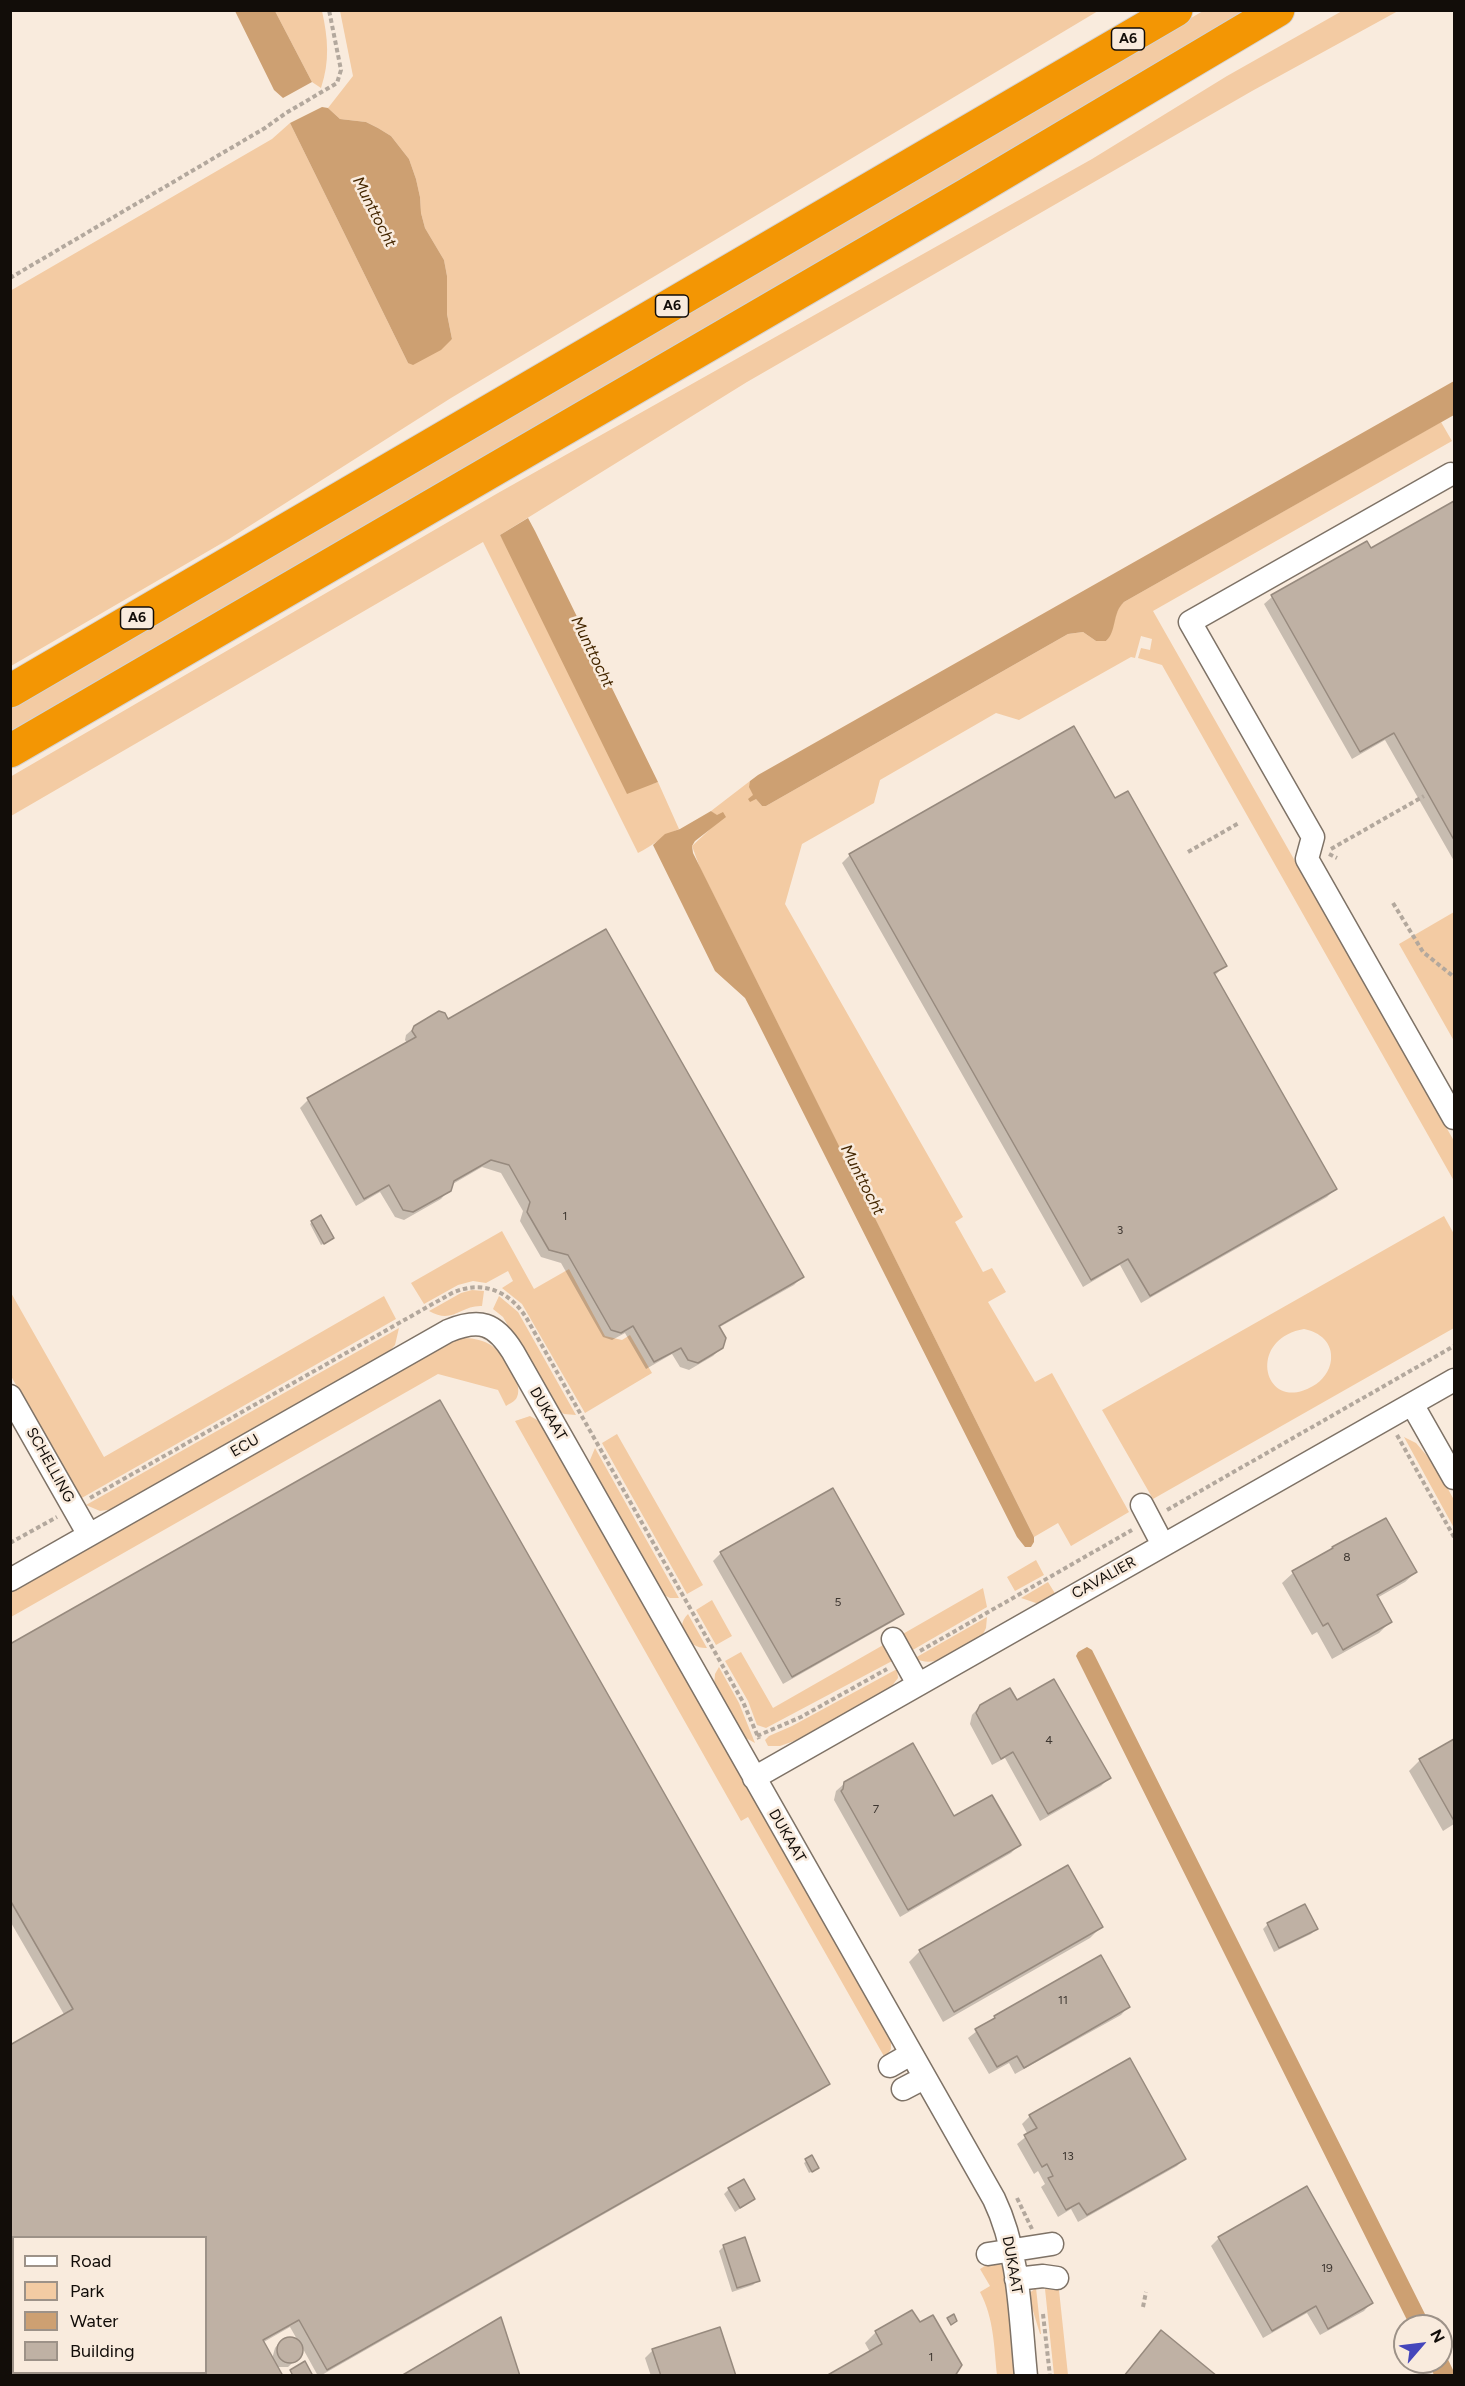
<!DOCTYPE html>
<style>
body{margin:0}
#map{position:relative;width:1465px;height:2386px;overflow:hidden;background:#f9ebdd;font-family:Figtree,sans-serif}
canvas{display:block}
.frame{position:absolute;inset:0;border:12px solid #120d09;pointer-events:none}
.legend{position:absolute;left:12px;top:2236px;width:195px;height:138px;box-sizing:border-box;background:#f9ebdd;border:2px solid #9d9288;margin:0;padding:8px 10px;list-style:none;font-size:18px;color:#120d09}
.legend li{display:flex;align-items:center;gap:12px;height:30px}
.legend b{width:30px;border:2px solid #9d9288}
.north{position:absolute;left:1393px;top:2314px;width:60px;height:60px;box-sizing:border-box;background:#f9ebdd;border:2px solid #9d9288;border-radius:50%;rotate:62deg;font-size:16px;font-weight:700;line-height:24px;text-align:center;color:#120d09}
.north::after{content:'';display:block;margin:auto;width:21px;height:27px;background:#4546bb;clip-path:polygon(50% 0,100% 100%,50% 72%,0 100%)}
</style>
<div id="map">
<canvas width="1465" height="2386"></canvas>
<div class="frame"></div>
<ul class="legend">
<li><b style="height:8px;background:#fff"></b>Road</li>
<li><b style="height:16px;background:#f3cba3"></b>Park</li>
<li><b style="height:16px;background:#cda072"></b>Water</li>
<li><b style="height:16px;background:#bfb1a4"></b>Building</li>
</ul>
<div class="north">N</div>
</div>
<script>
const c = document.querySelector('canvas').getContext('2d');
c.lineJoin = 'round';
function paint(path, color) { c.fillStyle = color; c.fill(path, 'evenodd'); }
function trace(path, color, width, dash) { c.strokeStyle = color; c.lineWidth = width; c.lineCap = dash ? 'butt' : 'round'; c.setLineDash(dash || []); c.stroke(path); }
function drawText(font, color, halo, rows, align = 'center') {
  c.font = font + ' Figtree,sans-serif'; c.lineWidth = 5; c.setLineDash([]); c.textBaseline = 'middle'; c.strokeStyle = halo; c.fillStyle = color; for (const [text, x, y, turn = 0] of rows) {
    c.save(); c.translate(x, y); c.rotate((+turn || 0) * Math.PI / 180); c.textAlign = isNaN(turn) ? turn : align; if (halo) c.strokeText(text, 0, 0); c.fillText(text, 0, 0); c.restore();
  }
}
paint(new Path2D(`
 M 275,11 L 322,11 C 328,38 330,61 321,88 L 312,82 Z
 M 340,11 L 1098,11 L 451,398 L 229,539 L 11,666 L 10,291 L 272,139 L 290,123 L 408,363 L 452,339 L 447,314 L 447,276 L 444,260 L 425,228 L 421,213 L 420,197 L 416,179 L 409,159 L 391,136 L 378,128 L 366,122 L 340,119 L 328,108 L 353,76 Z
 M 1203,11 L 1250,11 L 11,735 L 10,707 Z
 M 1342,11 L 1398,11 L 1252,91 L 747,382 L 500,535 L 652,784 L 658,782 L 679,829 C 664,835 652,846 638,853 L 483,542 L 11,816 L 10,777 L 498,493 L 1092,159 L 1227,76 Z
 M 1441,422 L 1452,441 L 1153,611 L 1454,1141 L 1454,1181 L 1162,665 L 1138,658 L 1141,648 L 1150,650 L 1152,639 L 1141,636 L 1135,658 L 1131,657 L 1019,720 L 996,713 L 880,780 L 874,803 L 802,844 L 785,904 L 963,1217 L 955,1222 L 983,1272 L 992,1268 L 1006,1292 L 988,1302 L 1035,1382 L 1052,1373 L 1129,1512 L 1071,1546 L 1058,1523 L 1034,1537 L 700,868 L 692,846 L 721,819 L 711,811 L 750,781 C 749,791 756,799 762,806 L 766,806 L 1068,634 L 1083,632 L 1096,641 L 1106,641 C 1116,630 1112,612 1124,602 Z
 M 1454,912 L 1454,1041 L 1399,944 Z
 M 1444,1216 L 1454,1234 L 1454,1328 L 1153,1499 L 1102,1410 ZM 1304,1329 C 1320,1332 1333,1343 1331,1360 C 1330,1371 1322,1381 1313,1386 C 1264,1415 1245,1339 1304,1329 Z
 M 502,1231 L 534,1289 L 569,1269 L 605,1336 L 622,1340 L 630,1335 L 652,1373 L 585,1413 L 522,1304 L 502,1288 L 513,1281 L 508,1271 L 486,1283 L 473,1281 L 458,1285 L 424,1304 L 411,1283 Z
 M 472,1290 L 484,1291 L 482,1306 C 460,1305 453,1325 429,1311 L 461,1293 Z
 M 10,1291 L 104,1457 L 384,1296 L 396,1319 L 80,1499 L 11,1376 Z
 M 499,1296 L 518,1312 L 576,1415 L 564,1414 L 555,1408 L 503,1317 L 493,1309 Z
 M 399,1328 L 395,1345 L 387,1354 L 114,1509 L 100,1511 L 86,1505 Z
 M 461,1338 C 471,1338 480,1339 489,1344 C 502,1351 524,1383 517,1397 C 515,1402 510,1403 506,1406 L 498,1390 L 438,1374 L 11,1617 L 10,1591 L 451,1341 Z
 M 530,1416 L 539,1421 L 891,2038 L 891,2049 L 885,2058 L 748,1817 L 741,1821 L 515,1421 Z
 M 617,1434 L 703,1585 L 687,1594 L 602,1443 Z
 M 1404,1437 L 1416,1443 L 1428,1457 L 1430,1456 L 1454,1500 L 1454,1528 Z
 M 595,1448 L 679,1598 L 670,1598 L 660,1593 L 591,1472 L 590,1460 Z
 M 1036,1560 L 1044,1575 L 1015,1591 L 1007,1577 Z
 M 1048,1582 L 1056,1595 L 1039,1604 L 1021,1598 Z
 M 983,1588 L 987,1607 L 911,1651 L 901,1635 Z
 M 712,1600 L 732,1636 L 716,1645 L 696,1610 Z
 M 688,1614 L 707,1648 C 689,1649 673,1628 688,1614 Z
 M 987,1617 L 986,1628 L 982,1636 C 963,1646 936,1671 915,1658 Z
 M 885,1644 L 894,1660 L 766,1728 L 757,1725 L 748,1701 L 725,1661 L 741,1652 L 773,1708 Z
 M 719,1667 L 739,1703 L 755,1743 L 744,1737 L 714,1686 L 715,1674 Z
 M 897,1669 L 898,1678 L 891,1687 L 797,1740 L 780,1746 L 768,1746 L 765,1740 L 769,1736 L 792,1726 Z
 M 990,2263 L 999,2263 L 1005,2270 L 1016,2375 L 997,2375 C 994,2347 994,2318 980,2292 L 990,2286 L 980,2269 Z
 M 1036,2288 L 1041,2334 L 1040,2334 L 1028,2294 Z
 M 1045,2289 L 1059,2290 L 1068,2375 L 1054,2375 Z`), '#f3cba3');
paint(new Path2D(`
 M 235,11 L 275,11 L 312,82 L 283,98 L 274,90 Z
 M 322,107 L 328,108 L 340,119 L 366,122 L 378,128 L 391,136 L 409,159 L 416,179 L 420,197 L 421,213 L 425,228 L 444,260 L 447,276 L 447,314 L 452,339 L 441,350 L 413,365 L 408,363 L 290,123 Z
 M 1454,381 L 1454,415 L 1124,602 C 1112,613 1117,631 1106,641 L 1096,641 L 1083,632 L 1068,634 L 766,806 L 762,806 L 756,799 L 750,802 L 748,799 L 753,795 L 749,787 L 750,781 L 758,775 Z
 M 528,518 L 535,531 L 658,782 L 627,794 L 500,535 Z
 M 711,811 L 717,815 L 723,812 L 726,817 L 695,841 L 692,846 L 693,853 L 1034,1537 L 1034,1542 L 1031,1547 L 1025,1547 L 1017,1537 L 755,1017 L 745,998 L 715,971 L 653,845 L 665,834 L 680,829 Z
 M 1087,1647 L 1092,1650 L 1431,2326 L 1410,2326 L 1076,1656 L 1078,1652 Z
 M 1441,2345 L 1454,2372 L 1454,2375 L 1434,2375 L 1428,2362 L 1441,2362 Z`), '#cda072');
paint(new Path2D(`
 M 1454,503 L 1454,861 L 1385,740 L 1352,759 L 1264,604 L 1272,597 L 1371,550 Z
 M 1114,800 L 1225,966 L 1214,976 L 1335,1189 L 1327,1197 L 1141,1303 L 1120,1265 L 1083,1287 L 842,863 L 850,855 Z
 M 447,1021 L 802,1277 L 794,1285 L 718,1328 L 722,1347 L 713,1356 L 689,1370 L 680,1367 L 672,1354 L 646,1369 L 625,1333 L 612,1340 L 603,1337 L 561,1263 L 541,1257 L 520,1221 L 523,1211 L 501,1173 L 482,1167 L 451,1185 L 449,1190 L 441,1199 L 404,1220 L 395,1217 L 380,1192 L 356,1206 L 300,1108 L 308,1100 L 407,1043 L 405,1040 L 406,1035 L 415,1027 Z
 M 312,1222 L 330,1240 L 321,1245 L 310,1224 Z
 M 721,1553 L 902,1613 L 894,1621 L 783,1684 L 713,1561 Z
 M 1416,1572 L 1405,1582 L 1377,1598 L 1390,1622 L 1379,1633 L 1332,1659 L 1317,1632 L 1312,1635 L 1282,1583 L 1293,1573 Z
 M 10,1646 L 828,2083 L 820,2091 L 320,2376 L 318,2376 L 302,2347 L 300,2356 L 288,2367 L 276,2367 L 281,2376 L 10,2376 L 10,2047 L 65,2016 L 10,1921 ZM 14,2238 L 206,2238 L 206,2372 L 14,2372 ZM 290,2327 L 298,2341 L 289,2338 L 280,2342 L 275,2348 L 272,2359 L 262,2343 Z
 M 1016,1702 L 1109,1778 L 1101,1786 L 1040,1821 L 1005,1758 L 992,1765 L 970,1724 L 972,1715 L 980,1706 Z
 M 1454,1741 L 1454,1824 L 1443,1831 L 1409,1771 L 1420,1760 Z
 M 845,1783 L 954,1818 L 1019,1845 L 1011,1853 L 900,1917 L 834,1800 L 836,1791 Z
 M 1268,1924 L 1316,1929 L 1311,1934 L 1274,1952 L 1263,1929 Z
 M 1101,1927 L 1090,1938 L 943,2022 L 909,1962 L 920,1951 Z
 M 1128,2007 L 1121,2015 L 1015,2074 L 1009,2063 L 989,2074 L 968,2038 L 995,2017 Z
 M 1030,2116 L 1185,2158 L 1177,2166 L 1078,2222 L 1071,2209 L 1058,2217 L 1041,2187 L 1045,2184 L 1038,2171 L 1034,2174 L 1017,2144 L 1028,2135 L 1022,2124 Z
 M 812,2157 L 815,2170 L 809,2173 L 804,2163 Z
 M 729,2189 L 754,2199 L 735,2212 L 724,2194 Z
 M 1219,2238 L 1371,2303 L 1364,2311 L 1320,2335 L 1307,2313 L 1263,2338 L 1211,2246 Z
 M 724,2246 L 758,2280 L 753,2285 L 732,2292 L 719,2251 Z
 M 876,2332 L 950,2376 L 870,2352 L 865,2343 Z
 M 1161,2332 L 1215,2376 L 1124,2376 Z
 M 653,2350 L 735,2376 L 651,2376 L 645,2358 Z`), '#0003');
const building = new Path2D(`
 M 1454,501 L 1454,840 L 1394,733 L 1360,752 L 1271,595 L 1367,541 L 1371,548 Z
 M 1074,726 L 1115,798 L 1128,791 L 1227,966 L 1214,973 L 1337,1189 L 1150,1296 L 1128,1259 L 1091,1280 L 849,854 Z
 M 606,929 L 804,1277 L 719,1326 L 726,1338 L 723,1348 L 698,1363 L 688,1360 L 681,1348 L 654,1362 L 633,1326 L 621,1333 L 611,1330 L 568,1255 L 549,1250 L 527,1212 L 530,1202 L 509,1165 L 491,1160 L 454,1181 L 451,1191 L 413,1212 L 403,1210 L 389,1185 L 364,1199 L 307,1098 L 416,1037 L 412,1031 L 414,1026 L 439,1011 L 445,1013 L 448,1019 Z
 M 321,1215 L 334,1238 L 324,1244 L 311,1221 Z
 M 440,1400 L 830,2084 L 327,2370 L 299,2320 L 263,2340 L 283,2376 L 10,2376 L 10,2045 L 73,2009 L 10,1900 L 10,1644 ZM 14,2238 L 206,2238 L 206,2372 L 14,2372 Z
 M 833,1488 L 904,1614 L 792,1677 L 720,1552 Z
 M 1386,1518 L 1417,1572 L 1377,1595 L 1392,1622 L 1343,1650 L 1328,1623 L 1323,1626 L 1292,1571 L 1333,1548 L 1332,1547 Z
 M 1054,1679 L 1111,1778 L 1048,1814 L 1013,1752 L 1001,1759 L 976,1713 L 980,1705 L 1010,1688 L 1017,1700 Z
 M 1454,1739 L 1454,1821 L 1419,1759 Z
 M 913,1743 L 954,1816 L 992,1795 L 1021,1845 L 908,1910 L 841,1791 L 843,1789 L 844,1782 Z
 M 1068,1865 L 1103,1927 L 954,2012 L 919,1950 Z
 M 1305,1904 L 1318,1929 L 1279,1948 L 1267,1923 Z
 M 1101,1955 L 1130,2007 L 1024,2068 L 1017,2056 L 997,2067 L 975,2029 L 995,2018 L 994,2016 Z
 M 1130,2058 L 1186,2159 L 1087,2215 L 1079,2203 L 1066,2210 L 1048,2178 L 1053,2176 L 1047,2164 L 1042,2167 L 1024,2135 L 1037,2128 L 1029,2115 Z
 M 812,2155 L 819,2168 L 812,2172 L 805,2159 Z
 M 744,2179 L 755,2199 L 740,2208 L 728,2188 Z
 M 1307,2186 L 1373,2303 L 1328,2329 L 1316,2306 L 1272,2331 L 1218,2237 Z
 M 745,2237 L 760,2281 L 737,2288 L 723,2245 Z
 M 912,2310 L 920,2322 L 933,2315 L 962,2365 L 955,2376 L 826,2376 L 882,2344 L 875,2331 Z
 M 954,2314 L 957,2321 L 951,2325 L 947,2318 Z
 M 501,2317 L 520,2376 L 401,2376 Z
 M 720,2327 L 736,2376 L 661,2376 L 652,2349 Z
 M 1161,2330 L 1217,2376 L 1124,2376 Z
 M277 2350a13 13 0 1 1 26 0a13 13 0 1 1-26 0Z
 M 305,2361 L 313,2376 L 293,2376 L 290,2370 Z`);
paint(building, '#bfb1a4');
trace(building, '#978a7e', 1.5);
const minor = new Path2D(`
 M 1451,474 L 1190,622 L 1313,837 L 1307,859 L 1454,1118
 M 10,1396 L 89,1535
 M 1412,1404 L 1454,1478
 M 1142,1505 L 1163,1545
 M 10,1580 L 448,1331 C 480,1318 495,1323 513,1352 L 994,2199 C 1020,2253 1020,2317 1026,2376
 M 893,1639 L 918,1684
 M 754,1778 L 1454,1380
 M 890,2066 L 911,2054
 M 903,2089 L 924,2078
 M 988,2254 L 1052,2244
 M 1016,2279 L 1043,2276 L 1057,2278`);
const highway = new Path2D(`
 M 10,691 L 1176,10
 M 10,751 L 968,194 L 1278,10`);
trace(minor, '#7e7266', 25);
trace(highway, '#d4d3d3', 35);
trace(new Path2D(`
 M 10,278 L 265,128 L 286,113 L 337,83 L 341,70 L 329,10
 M 1331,849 L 1424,796
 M 1188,852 L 1239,823
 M 1329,854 L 1337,858
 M 1393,903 L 1423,952 L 1454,977
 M 1397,1435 L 1454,1537
 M 90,1498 L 452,1293 C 483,1279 511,1292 527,1319 L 743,1702 L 759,1739
 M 1167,1510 L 1454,1346
 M 10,1543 L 57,1517
 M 920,1651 L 1132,1530
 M 757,1736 L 801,1717 L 887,1669
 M 1017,2198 L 1032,2229
 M 1143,2307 L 1146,2292
 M 1043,2314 L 1050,2376`), '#b3a89d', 4, [4.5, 3]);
trace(minor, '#fff', 22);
trace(highway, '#f39604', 33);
drawText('12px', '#3d3630', null, [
 ["1",565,1216],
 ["3",1120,1230],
 ["8",1347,1557],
 ["5",838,1602],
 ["4",1049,1740],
 ["7",876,1809],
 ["11",1063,2000],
 ["13",1068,2156],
 ["19",1327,2268],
 ["1",931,2357]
]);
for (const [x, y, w] of [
 [1128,39,33],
 [672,306,33],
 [137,618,33]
]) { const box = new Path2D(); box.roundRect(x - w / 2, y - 11, w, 22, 4.5); c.fillStyle = '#f9ebdd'; c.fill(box); trace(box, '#120d09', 1.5); }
drawText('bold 14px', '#120d09', null, [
 ["A6",1128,39],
 ["A6",672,306],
 ["A6",137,618]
]);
drawText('15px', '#120d09', '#f9ebdd', [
 ["DUKAAT",548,1414,60],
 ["ECU",245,1446,-30],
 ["SCHELLING",50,1465,61],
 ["CAVALIER",1104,1578,-29],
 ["DUKAAT",787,1836,60],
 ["DUKAAT",1012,2265,80]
]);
drawText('italic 16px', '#452701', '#f9ebdd', [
 ["Munttocht",374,212,63],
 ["Munttocht",592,652,64],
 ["Munttocht",862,1180,63]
]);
</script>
